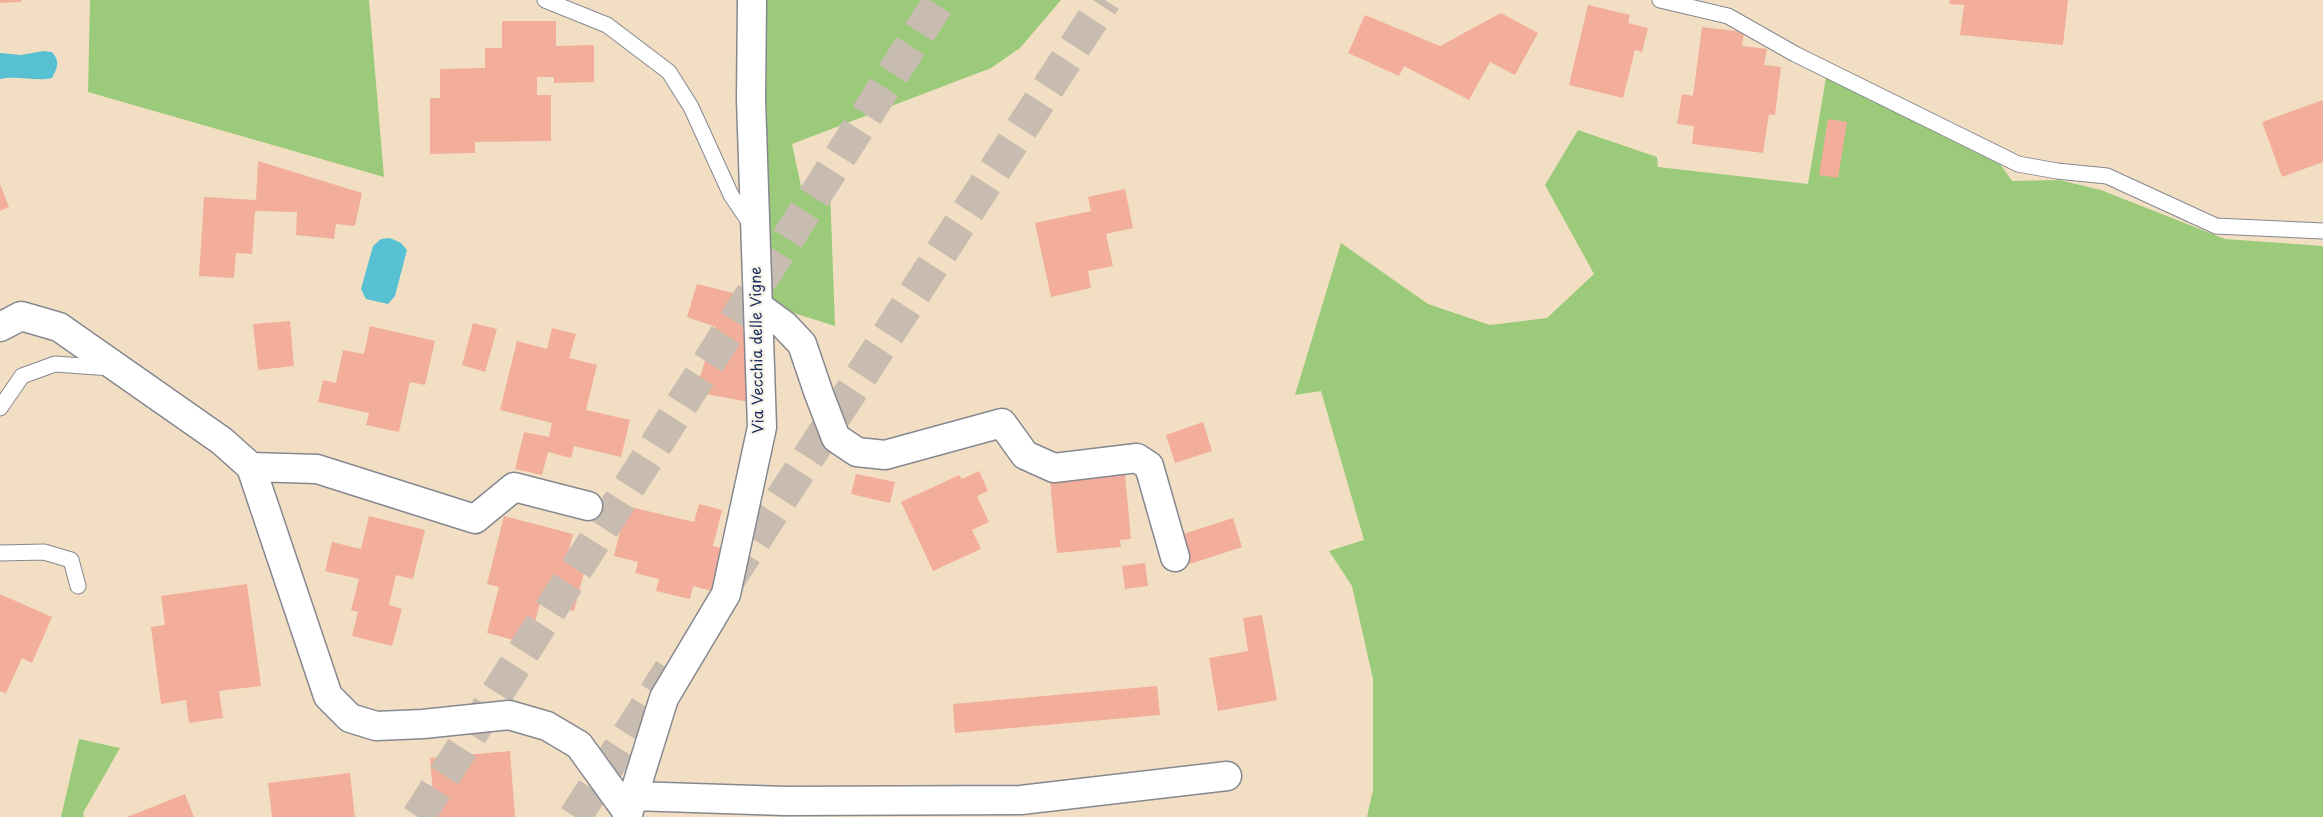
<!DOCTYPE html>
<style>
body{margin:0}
canvas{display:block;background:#f2dfc3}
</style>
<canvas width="2323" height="817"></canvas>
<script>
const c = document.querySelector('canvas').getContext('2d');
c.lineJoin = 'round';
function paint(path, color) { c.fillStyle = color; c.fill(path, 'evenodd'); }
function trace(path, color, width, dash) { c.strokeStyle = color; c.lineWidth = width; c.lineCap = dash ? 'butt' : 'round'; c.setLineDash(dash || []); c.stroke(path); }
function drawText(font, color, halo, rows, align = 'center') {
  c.font = font + ' "Playpen Sans",sans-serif'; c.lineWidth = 4.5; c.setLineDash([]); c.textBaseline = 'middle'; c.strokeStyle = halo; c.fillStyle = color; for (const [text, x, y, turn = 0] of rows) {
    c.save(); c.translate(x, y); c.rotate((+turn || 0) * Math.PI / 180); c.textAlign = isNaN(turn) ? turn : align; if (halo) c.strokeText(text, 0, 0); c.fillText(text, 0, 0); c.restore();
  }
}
paint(new Path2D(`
 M 90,0 L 369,0 L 384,177 L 88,92 Z
 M 766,0 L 1061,0 L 1020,48 L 991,68 L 792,144 L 801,186 L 830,189 L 835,326 L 765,304 Z
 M 1826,78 L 2000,164 L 2012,181 L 2059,180 L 2101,190 L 2225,239 L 2323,246 L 2323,817 L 1367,817 L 1373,790 L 1373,679 L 1352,586 L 1329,551 L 1364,540 L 1321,391 L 1295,395 L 1341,243 L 1428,304 L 1490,325 L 1547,318 L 1594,274 L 1545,185 L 1578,130 L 1657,157 L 1658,167 L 1808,184 Z
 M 79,739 L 120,748 L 83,813 L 84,817 L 61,817 Z`), '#9bcb7a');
paint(new Path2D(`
 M 43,51 L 52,52 C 60,61 58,67 52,78 C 37,82 17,75 0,79 L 0,53 L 21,55 Z
 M 390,238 L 401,243 L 407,250 L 395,296 L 388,304 L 366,299 L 361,289 L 373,246 L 381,239 Z`), '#57c1d3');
paint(new Path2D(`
 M 0,0 L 21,0 L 21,2 L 0,3 Z
 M 1950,0 L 2068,0 L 2063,45 L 1960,35 L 1964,5 L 1949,4 Z
 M 1588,5 L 1630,15 L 1628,23 L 1648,28 L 1642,52 L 1635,50 L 1623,98 L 1569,85 Z
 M 1501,13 L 1538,33 L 1515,75 L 1490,62 L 1469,100 L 1404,66 L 1399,76 L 1348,53 L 1365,15 L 1440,46 Z
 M 502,21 L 556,21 L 556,46 L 594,45 L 594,82 L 554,83 L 554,77 L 537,77 L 537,95 L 551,95 L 551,141 L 475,142 L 475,153 L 430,154 L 430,98 L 440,98 L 440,69 L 485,68 L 485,48 L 502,48 Z
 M 1702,27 L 1744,32 L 1742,46 L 1767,49 L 1764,65 L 1781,67 L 1775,115 L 1769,114 L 1763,153 L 1692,144 L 1694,126 L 1677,124 L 1682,94 L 1693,96 Z
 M 2323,100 L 2323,162 L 2282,177 L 2262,122 Z
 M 1828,119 L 1847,122 L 1838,178 L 1819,175 Z
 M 258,161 L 362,193 L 355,226 L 336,224 L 334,239 L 296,235 L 297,212 L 255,211 L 252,254 L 236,253 L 234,278 L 199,276 L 204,197 L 256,200 Z
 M 0,184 L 9,207 L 0,211 Z
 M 1125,189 L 1133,228 L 1106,234 L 1113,266 L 1088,271 L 1091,288 L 1051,297 L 1035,223 L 1091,211 L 1088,197 Z
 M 697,284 L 753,298 L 749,402 L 695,392 L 716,327 L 687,317 Z
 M 290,321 L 294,366 L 258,370 L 253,324 Z
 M 473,323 L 497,329 L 485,372 L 462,365 Z
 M 370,326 L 435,341 L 425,385 L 410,382 L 399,432 L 366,425 L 369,413 L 318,402 L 323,380 L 336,383 L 343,350 L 364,354 Z
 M 552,328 L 576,334 L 569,358 L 597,365 L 586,410 L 630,420 L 621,457 L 574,446 L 571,458 L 548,452 L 542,475 L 515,469 L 524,432 L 549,437 L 552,423 L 500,410 L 517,341 L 547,349 Z
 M 1203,422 L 1212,451 L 1175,463 L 1166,435 Z
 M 979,471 L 988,491 L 977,496 L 989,522 L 972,530 L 981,549 L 933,571 L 901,502 L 959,475 L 962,479 Z
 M 856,474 L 895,482 L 890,503 L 851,494 Z
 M 1125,474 L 1131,539 L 1120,540 L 1121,547 L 1057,553 L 1050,481 Z
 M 699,504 L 722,510 L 713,546 L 726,549 L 716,592 L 693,586 L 690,599 L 656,591 L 659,579 L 635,573 L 638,562 L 614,556 L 626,506 L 694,522 Z
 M 369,516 L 425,530 L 413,579 L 396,575 L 389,605 L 402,609 L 392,646 L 352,636 L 358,612 L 351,610 L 359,579 L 325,571 L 332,542 L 361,549 Z
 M 504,516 L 573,534 L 566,561 L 586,565 L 574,611 L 540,603 L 529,644 L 487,633 L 499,587 L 487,584 Z
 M 1233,518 L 1242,547 L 1190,564 L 1180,535 Z
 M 1145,563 L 1148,586 L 1125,589 L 1122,566 Z
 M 247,584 L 261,686 L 219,691 L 223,718 L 189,723 L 186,700 L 161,704 L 151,627 L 165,625 L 161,596 Z
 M 0,594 L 52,617 L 32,663 L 22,658 L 6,693 L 0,691 Z
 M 1262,615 L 1277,700 L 1218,711 L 1209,658 L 1248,651 L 1243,618 Z
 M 1157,686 L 1160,715 L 955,733 L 953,704 Z
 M 510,751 L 515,817 L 435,817 L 430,758 Z
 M 350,773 L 355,817 L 272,817 L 268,783 Z
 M 185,794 L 194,817 L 127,817 Z`), '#f2ad9b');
trace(new Path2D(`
 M 728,581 L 1105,0
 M 418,817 L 940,0
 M 575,817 L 670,670`), '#c7bcaf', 33, [33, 16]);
const lane = new Path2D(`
 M 545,0 L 607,25 L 669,72 L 691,107 L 731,195 L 752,226
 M 1660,0 L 1728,16 L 1795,54 L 2018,164 L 2057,171 L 2107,176 L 2216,226 L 2323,231
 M 0,408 L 22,376 L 55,364 L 111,368
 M 0,553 L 44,552 L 71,560 L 78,586`);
const street = new Path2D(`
 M 758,306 L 784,325 L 802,344 L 819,394 L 836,438 L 857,452 L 885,455 L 1002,423 L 1025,455 L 1054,468 L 1137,458 L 1149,466 L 1175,557
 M 0,327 L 21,316 L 59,327 L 222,441 L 251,467 L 328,696 L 350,718 L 376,726 L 423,724 L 509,715 L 547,726 L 579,745 L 628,813
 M 251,467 L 317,469 L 475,519 L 514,487 L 588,506
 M 633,796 L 785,801 L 1021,800 L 1227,776
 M 627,817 L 664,698 L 726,594 L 762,427 L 751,100 L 752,0`);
trace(lane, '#868790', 17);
trace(street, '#868790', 31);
trace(lane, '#fff', 15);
trace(street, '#fff', 28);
drawText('15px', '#1b2f5e', '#f7f3e8', [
 ["Via Vecchia delle Vigne",758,350,-91]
]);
</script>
